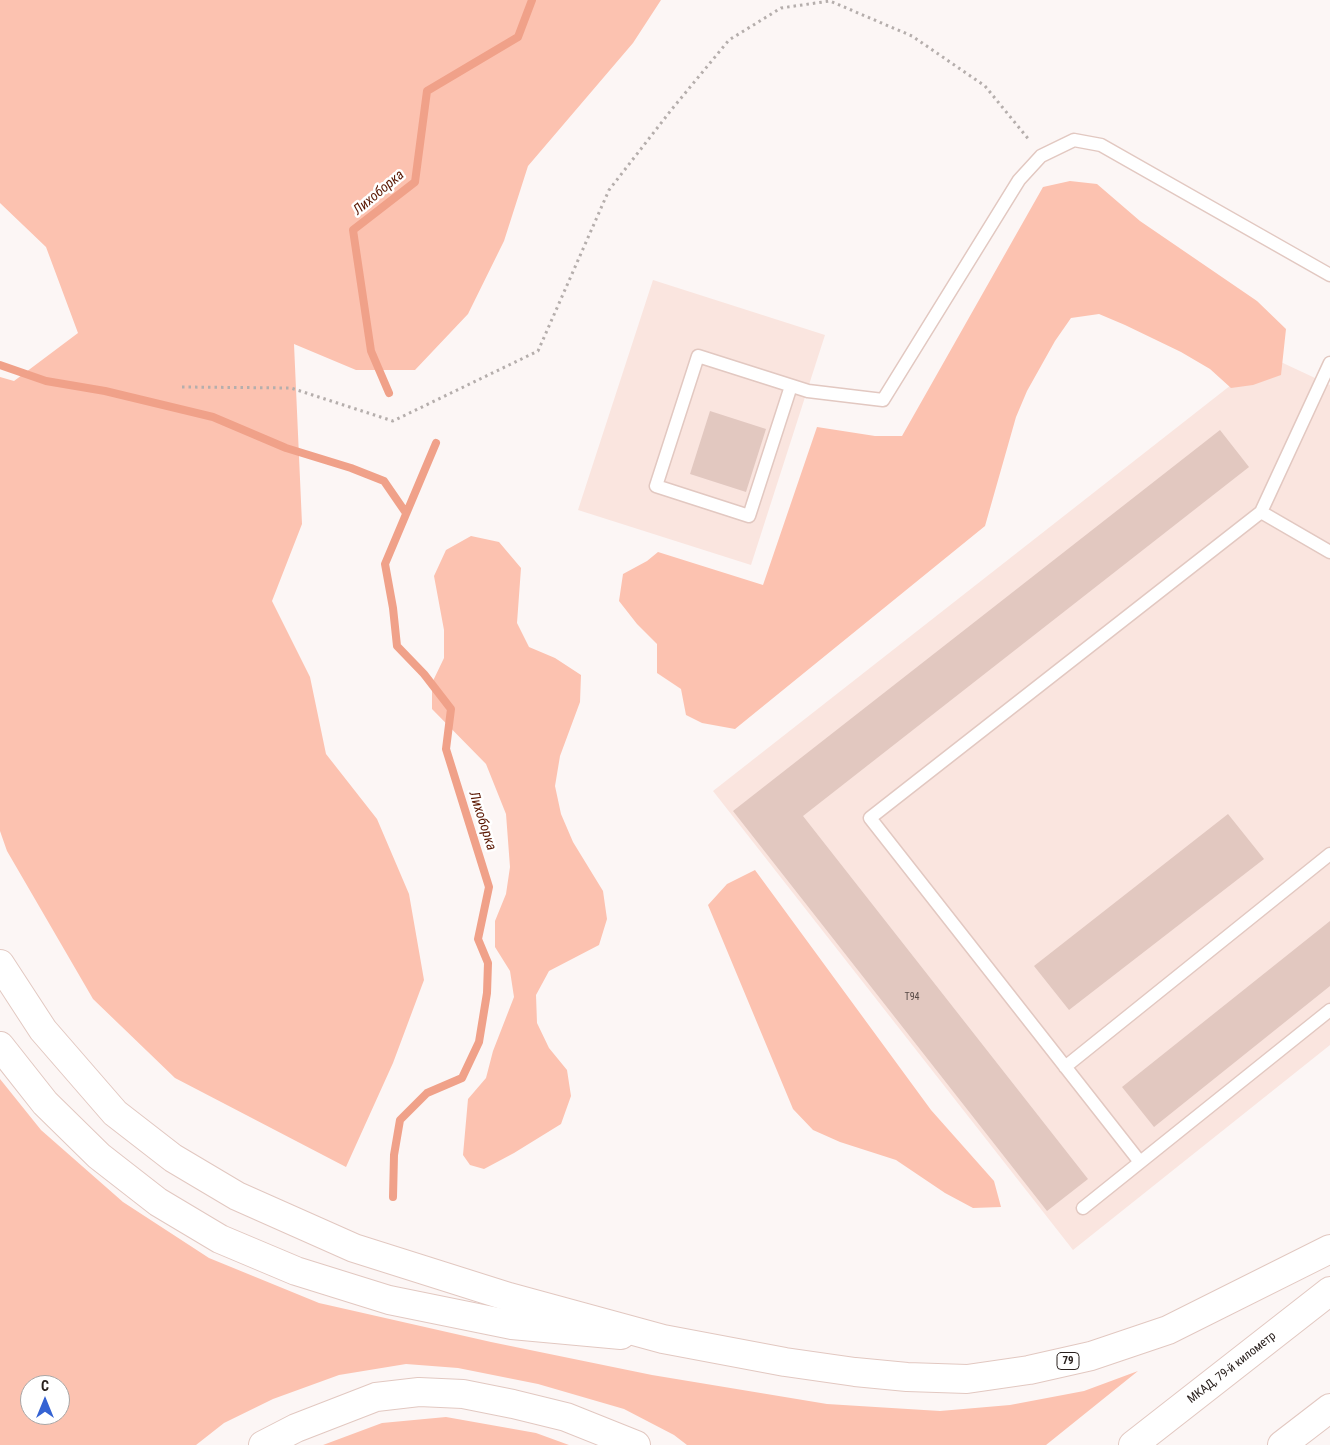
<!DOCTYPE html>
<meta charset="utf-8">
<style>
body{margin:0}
#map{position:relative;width:1330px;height:1445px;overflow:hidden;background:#fcf6f5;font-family:"Roboto Condensed",sans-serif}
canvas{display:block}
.north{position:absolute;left:20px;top:1375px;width:50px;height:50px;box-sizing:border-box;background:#fff;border:1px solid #a9a6a5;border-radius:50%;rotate:0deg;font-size:14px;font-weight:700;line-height:20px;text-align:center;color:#29201d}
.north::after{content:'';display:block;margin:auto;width:18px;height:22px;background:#3563d3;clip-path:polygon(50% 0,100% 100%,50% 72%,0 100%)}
</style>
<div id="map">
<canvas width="1330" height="1445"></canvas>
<div class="north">С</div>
</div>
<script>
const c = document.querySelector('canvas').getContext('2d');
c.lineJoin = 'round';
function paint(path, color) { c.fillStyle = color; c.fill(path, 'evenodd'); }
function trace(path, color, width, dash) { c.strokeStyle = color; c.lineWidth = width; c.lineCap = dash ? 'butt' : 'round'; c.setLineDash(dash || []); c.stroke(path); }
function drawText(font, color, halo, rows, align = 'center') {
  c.font = font + ' "Roboto Condensed",sans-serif'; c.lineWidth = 5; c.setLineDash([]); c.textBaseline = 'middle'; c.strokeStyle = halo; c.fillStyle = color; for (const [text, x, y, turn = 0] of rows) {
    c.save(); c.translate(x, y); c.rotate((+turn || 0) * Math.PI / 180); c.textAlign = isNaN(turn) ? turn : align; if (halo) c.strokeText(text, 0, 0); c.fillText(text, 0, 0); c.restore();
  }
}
paint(new Path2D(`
 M 653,280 L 825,335 L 751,565 L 578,510 Z
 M 1268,356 L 1330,385 L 1330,1045 L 1073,1250 L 713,791 Z`), '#fae5df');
paint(new Path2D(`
 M 0,0 L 661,0 L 633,43 L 528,166 L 504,241 L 468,314 L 415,370 L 356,370 L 294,344 L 302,524 L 272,601 L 310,677 L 326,754 L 377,819 L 409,894 L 424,980 L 393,1063 L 346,1167 L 175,1078 L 93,999 L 7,851 L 0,831 L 0,377 L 14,381 L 78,333 L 46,247 L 0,203 Z
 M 1070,181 L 1097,184 L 1140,221 L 1257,301 L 1286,329 L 1281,375 L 1253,385 L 1231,388 L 1210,369 L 1181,352 L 1125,325 L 1099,314 L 1071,318 L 1055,341 L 1027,391 L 1016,417 L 985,526 L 735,729 L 702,723 L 686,715 L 681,689 L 657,673 L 657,644 L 637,624 L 619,601 L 623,574 L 647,561 L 658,552 L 763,585 L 817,427 L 875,436 L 902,436 L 1043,187 Z
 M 471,536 L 499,542 L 521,568 L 517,623 L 529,647 L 555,658 L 581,675 L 580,702 L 560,756 L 555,786 L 561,814 L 573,842 L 603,891 L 607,919 L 599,945 L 549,971 L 536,995 L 537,1023 L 549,1048 L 567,1070 L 571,1096 L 561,1124 L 514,1153 L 484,1169 L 470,1165 L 463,1155 L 468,1099 L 486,1078 L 493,1051 L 514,997 L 510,971 L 495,947 L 495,921 L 506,894 L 510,867 L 506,814 L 486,764 L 432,709 L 432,683 L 444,658 L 444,630 L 434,576 L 446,550 Z
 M 755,870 L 931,1110 L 994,1181 L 1001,1207 L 973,1208 L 945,1193 L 896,1160 L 840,1142 L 813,1130 L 793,1109 L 708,905 L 727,884 Z
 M 0,1079 L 41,1130 L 123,1202 L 209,1258 L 319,1303 L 491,1342 L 652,1375 L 827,1404 L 940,1411 L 1010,1405 L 1084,1391 L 1138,1371 L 1046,1445 L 687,1445 L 674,1435 L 624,1409 L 538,1384 L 458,1368 L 406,1364 L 339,1375 L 273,1399 L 224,1423 L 196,1445 L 0,1445 ZM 30,1385 L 60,1385 L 60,1415 L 30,1415 Z
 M 446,1417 L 536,1433 L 569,1445 L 323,1445 L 382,1423 Z`), '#fcc2b0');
trace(new Path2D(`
 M 0,365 L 46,381 L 105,391 L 213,417 L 286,448 L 351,468 L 384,481 L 406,513
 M 389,393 L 371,351 L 353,230 L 415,182 L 427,91 L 518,37 L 532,0
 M 393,1197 L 394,1155 L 400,1120 L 427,1093 L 462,1078 L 479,1042 L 487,993 L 488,963 L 478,939 L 489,887 L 446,749 L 451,709 L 424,674 L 397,646 L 393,608 L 385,564 L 436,443`), '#f0a189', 8);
paint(new Path2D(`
 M 710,411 L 766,429 L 746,492 L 690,474 Z
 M 1220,430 L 1249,467 L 803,816 L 1088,1179 L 1047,1211 L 733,811 Z
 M 1228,814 L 1264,859 L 1069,1010 L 1034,966 Z
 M 1330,921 L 1330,986 L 1154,1127 L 1122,1087 Z`), '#e2c8c0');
const lane = new Path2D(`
 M 791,386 L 749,516 L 656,486 L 698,356 L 808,391 L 883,400 L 1019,180 L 1041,156 L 1074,140 L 1101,145 L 1330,275
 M 1261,512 L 1330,552
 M 1065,1067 L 1330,854
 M 1140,1162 L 870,818 L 1261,512 L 1330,363
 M 1083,1208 L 1330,1010`);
const secondary = new Path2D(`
 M 0,1046 L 45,1103 L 99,1156 L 158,1202 L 220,1239 L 296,1271 L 389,1300 L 512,1325 L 621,1335
 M 263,1445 L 296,1428 L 376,1397 L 419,1392 L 463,1394 L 513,1404 L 566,1417 L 636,1445`);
const highway = new Path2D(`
 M 0,964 L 43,1030 L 115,1113 L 173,1158 L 237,1196 L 354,1248 L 509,1297 L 663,1339 L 785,1362 L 855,1372 L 907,1377 L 967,1379 L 1029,1370 L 1091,1356 L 1168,1330 L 1330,1249
 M 1133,1445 L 1330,1291
 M 1282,1445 L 1330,1408`);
trace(lane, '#e2c8c1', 15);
trace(secondary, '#e2c8c1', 30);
trace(highway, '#e2c8c1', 30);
trace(new Path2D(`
 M 182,387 L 291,388 L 393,421 L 538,351 L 609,190 L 672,109 L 729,40 L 781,8 L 830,1 L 912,36 L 985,86 L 1030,141`), '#b5aeac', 3, [2.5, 4]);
trace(lane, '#fff', 12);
trace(secondary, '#fff', 28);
trace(highway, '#fff', 28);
drawText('10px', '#574a46', null, [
 ["Т94",912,997]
]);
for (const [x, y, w] of [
 [1068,1361,22]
]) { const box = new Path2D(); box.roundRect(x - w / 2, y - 8.5, w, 17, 4); c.fillStyle = '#fff'; c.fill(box); trace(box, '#29201d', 1); }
drawText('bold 11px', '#29201d', null, [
 ["79",1068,1361]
]);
drawText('12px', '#29201d', '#fff', [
 ["МКАД, 79-й километр",1232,1368,-38]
]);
drawText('italic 14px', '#5a1600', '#fff', [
 ["Лихоборка",379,193,-40],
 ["Лихоборка",482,821,72]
]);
</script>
